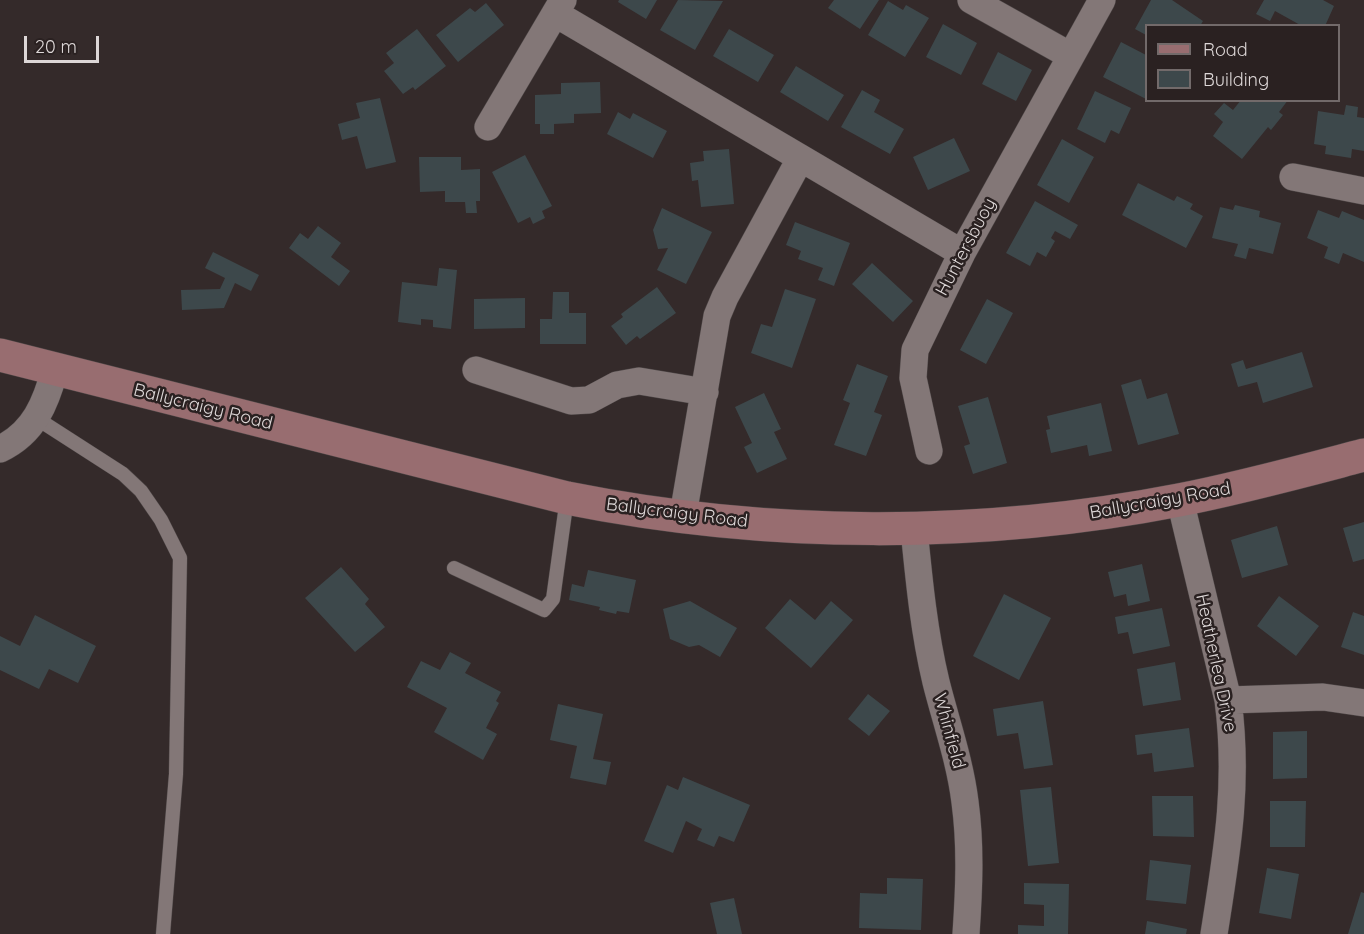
<!DOCTYPE html>
<style>
body{margin:0}
#map{position:relative;width:1364px;height:934px;overflow:hidden;background:#342a2a;font-family:Quicksand,sans-serif}
canvas{display:block}
.legend{position:absolute;left:1145px;top:24px;width:195px;height:78px;box-sizing:border-box;background:#2a2121;border:2px solid #726a6a;margin:0;padding:8px 10px;list-style:none;font-size:18px;color:#ddd7d7}
.legend li{display:flex;align-items:center;gap:12px;height:30px}
.legend b{width:30px;border:2px solid #726a6a}
.scale{position:absolute;left:24px;top:36px;width:75px;height:27px;box-sizing:border-box;border:3px solid #ddd7d7;border-top:0;padding-left:8px;font-size:18px;line-height:21px;white-space:nowrap;color:#ddd7d7;-webkit-text-stroke:4px #2a2121;paint-order:stroke}
</style>
<div id="map">
<canvas width="1364" height="934"></canvas>
<ul class="legend">
<li><b style="height:8px;background:#986d70"></b>Road</li>
<li><b style="height:16px;background:#3d484b"></b>Building</li>
</ul>
<div class="scale">20 m</div>
</div>
<script>
const c = document.querySelector('canvas').getContext('2d');
c.lineJoin = 'round';
function paint(path, color) { c.fillStyle = color; c.fill(path, 'evenodd'); }
function trace(path, color, width, dash) { c.strokeStyle = color; c.lineWidth = width; c.lineCap = dash ? 'butt' : 'round'; c.setLineDash(dash || []); c.stroke(path); }
function drawText(font, color, halo, rows, align = 'center') {
  c.font = font + ' Quicksand,sans-serif'; c.lineWidth = 5; c.setLineDash([]); c.textBaseline = 'middle'; c.strokeStyle = halo; c.fillStyle = color; for (const [text, x, y, turn = 0] of rows) {
    c.save(); c.translate(x, y); c.rotate((+turn || 0) * Math.PI / 180); c.textAlign = isNaN(turn) ? turn : align; if (halo) c.strokeText(text, 0, 0); c.fillText(text, 0, 0); c.restore();
  }
}
paint(new Path2D(`
 M 619,0 L 657,0 L 646,19 L 618,2 Z
 M 678,0 L 723,1 L 695,50 L 660,30 Z
 M 834,0 L 879,0 L 860,29 L 828,8 Z
 M 1151,0 L 1172,0 L 1203,21 L 1200,26 L 1146,26 L 1146,35 L 1135,29 Z
 M 1264,0 L 1323,0 L 1334,6 L 1325,26 L 1302,26 L 1275,11 L 1270,21 L 1256,14 Z
 M 888,1 L 903,10 L 906,5 L 929,18 L 905,57 L 868,35 Z
 M 486,3 L 504,25 L 458,62 L 436,35 L 470,8 L 475,12 Z
 M 943,24 L 977,43 L 961,75 L 926,57 Z
 M 417,29 L 446,66 L 415,90 L 413,87 L 403,94 L 384,71 L 394,63 L 386,53 Z
 M 729,29 L 774,55 L 758,82 L 713,56 Z
 M 1121,42 L 1146,55 L 1146,99 L 1103,77 Z
 M 998,52 L 1032,70 L 1016,101 L 982,84 Z
 M 796,66 L 844,95 L 828,121 L 780,92 Z
 M 600,82 L 601,113 L 574,114 L 574,123 L 554,124 L 554,134 L 540,134 L 540,124 L 535,124 L 535,95 L 561,94 L 561,83 Z
 M 862,90 L 880,100 L 874,112 L 904,129 L 890,154 L 841,127 Z
 M 1095,91 L 1131,108 L 1119,134 L 1111,130 L 1105,143 L 1077,129 Z
 M 380,98 L 396,162 L 366,169 L 357,136 L 342,140 L 338,124 L 360,118 L 356,103 Z
 M 1241,100 L 1288,100 L 1279,112 L 1283,115 L 1271,130 L 1268,127 L 1242,159 L 1213,136 L 1223,122 L 1214,114 L 1224,103 L 1233,110 Z
 M 1346,105 L 1358,107 L 1357,117 L 1364,118 L 1364,151 L 1352,149 L 1351,158 L 1325,154 L 1326,146 L 1314,144 L 1318,111 L 1344,115 Z
 M 618,112 L 630,119 L 633,113 L 667,131 L 653,158 L 607,134 Z
 M 954,138 L 970,171 L 928,190 L 913,157 Z
 M 1062,139 L 1094,157 L 1069,203 L 1037,185 Z
 M 729,149 L 734,204 L 701,207 L 698,180 L 692,181 L 690,163 L 704,161 L 703,151 Z
 M 525,155 L 552,206 L 542,211 L 545,218 L 533,224 L 530,217 L 518,223 L 492,172 Z
 M 419,157 L 461,157 L 461,170 L 480,169 L 480,201 L 476,201 L 477,213 L 466,213 L 465,202 L 445,202 L 445,191 L 420,192 Z
 M 1138,183 L 1174,201 L 1177,196 L 1193,204 L 1190,209 L 1203,216 L 1186,248 L 1122,215 Z
 M 1035,201 L 1078,225 L 1070,239 L 1055,231 L 1051,238 L 1055,241 L 1046,257 L 1037,252 L 1030,266 L 1006,253 Z
 M 1235,205 L 1260,211 L 1259,217 L 1281,223 L 1273,254 L 1249,248 L 1246,259 L 1234,256 L 1238,244 L 1212,238 L 1220,207 L 1233,210 Z
 M 662,208 L 712,232 L 686,284 L 657,270 L 668,248 L 658,249 L 653,230 Z
 M 1318,210 L 1339,218 L 1342,211 L 1364,220 L 1364,262 L 1343,253 L 1339,264 L 1324,258 L 1328,247 L 1307,238 Z
 M 795,222 L 850,243 L 834,286 L 818,280 L 823,268 L 798,259 L 801,251 L 786,245 Z
 M 318,226 L 341,243 L 331,257 L 350,271 L 339,286 L 289,248 L 300,233 L 308,239 Z
 M 213,252 L 259,275 L 251,291 L 235,283 L 224,308 L 182,310 L 181,290 L 220,289 L 225,278 L 205,268 Z
 M 872,263 L 913,301 L 893,322 L 852,284 Z
 M 439,268 L 457,270 L 451,329 L 433,327 L 433,320 L 421,319 L 421,325 L 398,322 L 402,282 L 437,286 Z
 M 657,287 L 676,313 L 640,339 L 637,336 L 626,345 L 611,326 L 623,317 L 621,314 Z
 M 785,289 L 816,299 L 792,368 L 751,353 L 761,324 L 772,327 Z
 M 553,292 L 569,292 L 569,313 L 586,313 L 586,344 L 540,344 L 540,319 L 552,319 Z
 M 525,298 L 525,328 L 474,329 L 474,299 Z
 M 987,299 L 1013,313 L 986,364 L 960,350 Z
 M 1302,352 L 1313,387 L 1263,403 L 1257,382 L 1238,387 L 1231,364 L 1243,360 L 1246,369 Z
 M 857,364 L 888,376 L 874,412 L 882,415 L 866,456 L 834,445 L 850,403 L 843,400 Z
 M 1141,379 L 1147,399 L 1167,393 L 1179,434 L 1138,445 L 1121,385 Z
 M 764,393 L 781,429 L 774,432 L 787,459 L 757,473 L 744,447 L 752,443 L 735,407 Z
 M 988,397 L 1007,463 L 973,474 L 964,446 L 970,444 L 958,406 Z
 M 1101,403 L 1112,451 L 1089,456 L 1087,445 L 1051,453 L 1046,430 L 1050,429 L 1047,416 Z
 M 1364,522 L 1364,559 L 1353,562 L 1343,528 Z
 M 1277,526 L 1288,565 L 1242,578 L 1231,540 Z
 M 1142,564 L 1150,601 L 1128,606 L 1126,594 L 1114,597 L 1108,572 Z
 M 341,567 L 369,599 L 365,604 L 385,627 L 355,652 L 305,598 Z
 M 588,570 L 636,580 L 629,613 L 617,611 L 616,614 L 599,610 L 600,607 L 569,600 L 572,584 L 584,587 Z
 M 1004,594 L 1051,618 L 1019,680 L 973,656 Z
 M 1279,596 L 1319,626 L 1296,656 L 1257,626 Z
 M 790,599 L 815,620 L 831,601 L 853,620 L 811,668 L 765,628 Z
 M 690,601 L 737,628 L 720,657 L 699,645 L 689,647 L 670,639 L 663,609 Z
 M 1162,608 L 1170,646 L 1133,654 L 1128,632 L 1118,634 L 1115,617 Z
 M 1353,612 L 1364,616 L 1364,655 L 1341,647 Z
 M 35,615 L 96,646 L 78,683 L 49,669 L 39,689 L 0,670 L 0,636 L 20,646 Z
 M 450,652 L 471,663 L 465,673 L 501,692 L 496,701 L 499,703 L 486,728 L 497,734 L 483,760 L 434,732 L 447,708 L 407,687 L 421,661 L 440,670 Z
 M 1175,662 L 1181,700 L 1143,706 L 1137,669 Z
 M 868,694 L 890,711 L 869,736 L 848,719 Z
 M 1043,701 L 1053,765 L 1024,769 L 1018,733 L 997,736 L 993,709 Z
 M 558,704 L 603,714 L 593,759 L 611,762 L 606,785 L 570,778 L 577,746 L 550,740 Z
 M 1189,728 L 1194,767 L 1154,772 L 1152,753 L 1137,755 L 1135,735 Z
 M 1307,731 L 1307,778 L 1273,779 L 1273,732 Z
 M 683,777 L 750,805 L 734,842 L 719,836 L 714,847 L 697,840 L 702,829 L 686,821 L 673,853 L 644,841 L 667,785 L 678,790 Z
 M 1051,787 L 1059,863 L 1028,866 L 1020,790 Z
 M 1152,796 L 1193,796 L 1194,837 L 1153,836 Z
 M 1270,801 L 1306,801 L 1305,847 L 1270,847 Z
 M 1150,860 L 1191,865 L 1186,904 L 1146,900 Z
 M 1267,868 L 1299,874 L 1291,919 L 1259,913 Z
 M 887,878 L 923,879 L 921,930 L 859,928 L 860,893 L 887,894 Z
 M 1024,883 L 1069,884 L 1068,934 L 1018,934 L 1018,925 L 1044,926 L 1044,905 L 1024,904 Z
 M 1361,892 L 1364,893 L 1364,934 L 1348,934 Z
 M 734,898 L 742,934 L 717,934 L 710,903 Z
 M 1147,921 L 1187,929 L 1186,934 L 1145,934 Z`), '#3d484b');
const lane = new Path2D(`
 M 36,418 L 123,474 L 141,491 L 161,520 L 180,558 L 176,774 L 163,934
 M 454,568 L 544,610 L 553,599 L 567,498`);
const street = new Path2D(`
 M 971,0 L 1071,56
 M 556,14 L 962,253
 M 488,127 L 563,0
 M 1293,177 L 1364,191
 M 476,370 L 571,401 L 589,400 L 617,385 L 639,381 L 705,392
 M 0,449 C 34,433 46,403 55,369
 M 929,451 L 913,378 L 915,350 L 962,253 L 1102,0
 M 1180,500 L 1228,700 C 1239,784 1227,852 1214,934
 M 683,515 L 717,316 L 725,297 L 800,159
 M 914,529 C 919,580 924,632 936,682 C 946,722 960,761 965,802 C 971,846 969,890 966,934
 M 1228,700 L 1323,697 L 1364,703`);
const secondary = new Path2D(`
 M 0,355 L 567,498 C 767,538 979,539 1179,500 C 1241,488 1303,471 1364,455`);
trace(lane, '#4d4646', 15);
trace(street, '#4d4646', 28);
trace(secondary, '#4d4646', 34);
trace(lane, '#837777', 14);
trace(street, '#837777', 27);
trace(secondary, '#986d70', 33);
drawText('18px', '#ddd7d7', '#2a2121', [
 ["Huntersbuoy",966,247,-62],
 ["Ballycraigy Road",203,407,14],
 ["Ballycraigy Road",1160,501,-10],
 ["Ballycraigy Road",677,513,7],
 ["Heatherlea Drive",1216,663,78],
 ["Whinfield",949,731,75]
]);
</script>
